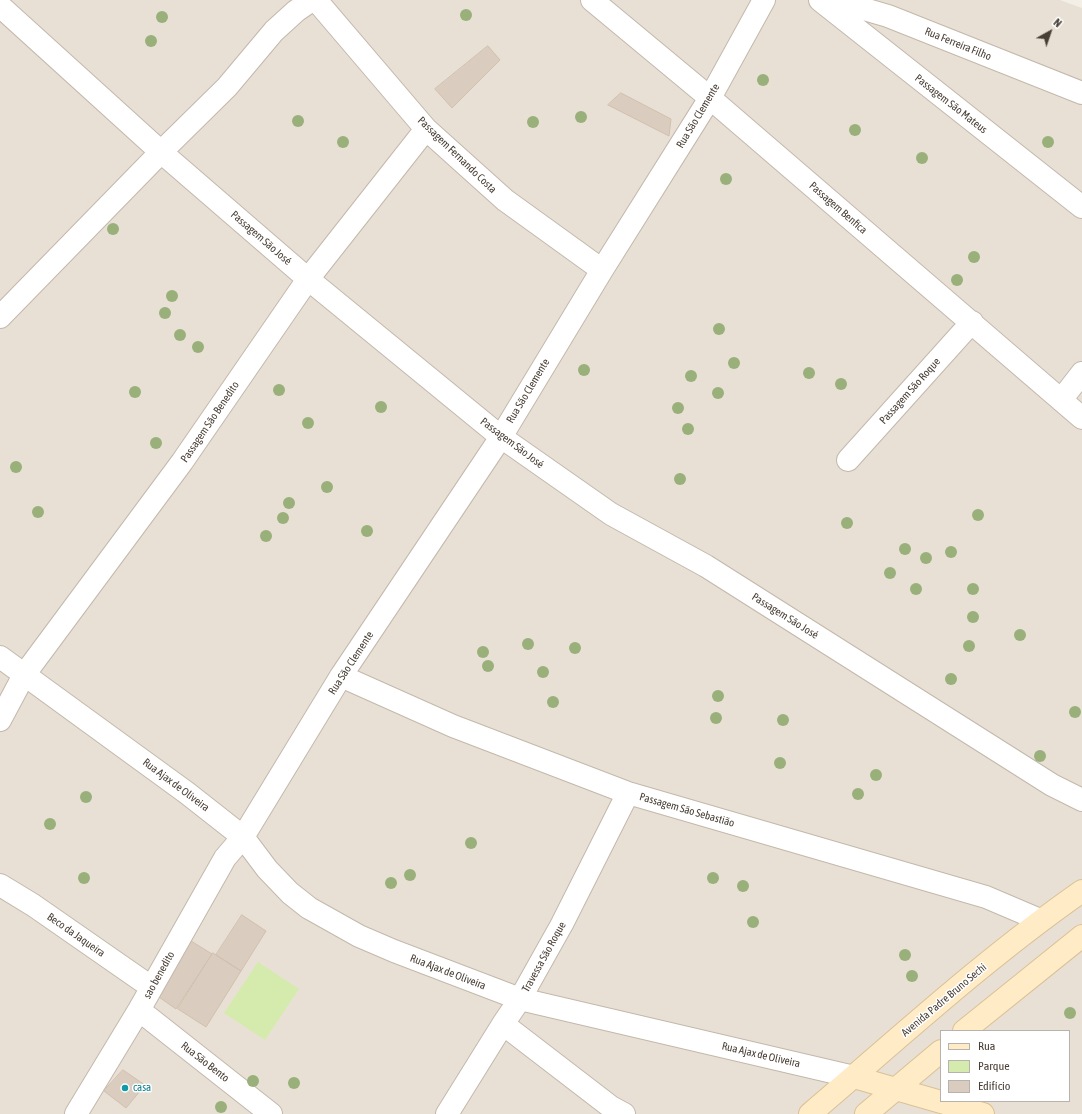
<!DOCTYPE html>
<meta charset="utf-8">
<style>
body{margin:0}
#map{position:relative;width:1082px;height:1114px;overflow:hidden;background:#f4efe6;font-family:"Asap Condensed",sans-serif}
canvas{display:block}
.legend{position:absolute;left:940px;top:1030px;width:130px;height:72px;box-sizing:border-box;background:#fff;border:1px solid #b6b2ae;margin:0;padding:5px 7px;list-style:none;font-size:12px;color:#483e35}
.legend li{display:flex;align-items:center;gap:8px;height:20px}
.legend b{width:20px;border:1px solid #b6b2ae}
.north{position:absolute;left:1030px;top:12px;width:40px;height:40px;-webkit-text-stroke:3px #fff;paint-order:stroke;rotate:40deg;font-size:11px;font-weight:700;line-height:16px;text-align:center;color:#483e35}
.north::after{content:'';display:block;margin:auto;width:14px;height:18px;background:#483e35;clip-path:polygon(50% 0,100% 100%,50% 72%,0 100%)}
</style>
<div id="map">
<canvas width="1082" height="1114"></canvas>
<ul class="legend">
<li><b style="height:5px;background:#ffebc6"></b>Rua</li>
<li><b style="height:11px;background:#d5ebad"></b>Parque</li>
<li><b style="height:11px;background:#daccbe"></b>Edifício</li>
</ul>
<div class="north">N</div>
</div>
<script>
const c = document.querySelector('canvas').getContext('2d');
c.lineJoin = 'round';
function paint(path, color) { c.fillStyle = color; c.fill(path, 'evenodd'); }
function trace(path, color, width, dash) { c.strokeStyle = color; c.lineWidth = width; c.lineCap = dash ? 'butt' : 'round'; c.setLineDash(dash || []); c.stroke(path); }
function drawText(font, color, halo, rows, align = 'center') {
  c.font = font + ' "Asap Condensed",sans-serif'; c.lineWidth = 3; c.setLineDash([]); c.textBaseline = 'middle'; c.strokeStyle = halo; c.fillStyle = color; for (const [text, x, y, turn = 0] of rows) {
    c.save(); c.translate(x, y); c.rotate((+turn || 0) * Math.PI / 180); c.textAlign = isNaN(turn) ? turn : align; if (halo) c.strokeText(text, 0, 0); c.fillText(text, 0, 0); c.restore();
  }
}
paint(new Path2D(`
 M 0,0 L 1060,0 L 1082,8 L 1082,1114 L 0,1114 ZM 941,1031 L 1069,1031 L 1069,1101 L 941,1101 Z`), '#e8e0d4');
paint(new Path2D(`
 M 258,962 L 299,989 L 265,1040 L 224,1013 Z`), '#d5ebad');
const building = new Path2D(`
 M 488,46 L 500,60 L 452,108 L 435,89 Z
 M 621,93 L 671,119 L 669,136 L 608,105 Z
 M 242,915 L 266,931 L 241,971 L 216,955 Z
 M 191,941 L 212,954 L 176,1009 L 156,995 Z
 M 213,953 L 241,971 L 206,1027 L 178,1009 Z
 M 123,1070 L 145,1085 L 126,1108 L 104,1091 Z`);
paint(building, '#daccbe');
trace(building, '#d2c0ae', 1);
const street = new Path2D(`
 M 316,0 L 426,129 L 505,200 L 602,270
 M 592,0 L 710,98 L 1082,418
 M 820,0 L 1082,207
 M 833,0 L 888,16 L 1082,93
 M 0,6 L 161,152 L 308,279 L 501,437 L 611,514 L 706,566 L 1052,785 L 1082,800
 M 0,317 L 161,152 L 227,87 L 274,31 L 296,11 L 312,0
 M 1061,400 L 1082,373
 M 848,460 L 972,322
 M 0,657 L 187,793 L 243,837 L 267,869 L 290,893 L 309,908 L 359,936 L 394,951 L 520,999 L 854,1077
 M 341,676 L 453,726 L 628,793 L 986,897 L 1040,920
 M 0,720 L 24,675 L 182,462 L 308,279 L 426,129
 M 0,885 L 33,905 L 151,987
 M 139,1010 L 271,1114
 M 503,1024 L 611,1107 L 624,1114
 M 76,1114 L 139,1010 L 225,858 L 243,837 L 341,676 L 501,437 L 602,270 L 710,98 L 764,0
 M 447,1114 L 503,1024 L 520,999 L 562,924 L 628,793`);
const secondary = new Path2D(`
 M 964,1031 L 1082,936
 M 854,1077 L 983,1114
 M 810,1114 C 899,1038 986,958 1082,891
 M 866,1114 L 941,1051`);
trace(street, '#c3b8ab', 24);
trace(secondary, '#dac195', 24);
trace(street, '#fff', 22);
trace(secondary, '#ffebc6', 22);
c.fillStyle = '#99b07b';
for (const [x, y] of [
 [466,15],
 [162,17],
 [151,41],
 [763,80],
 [581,117],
 [298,121],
 [533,122],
 [855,130],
 [343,142],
 [1048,142],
 [922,158],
 [726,179],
 [113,229],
 [974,257],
 [957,280],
 [172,296],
 [165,313],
 [719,329],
 [180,335],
 [198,347],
 [734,363],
 [584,370],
 [809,373],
 [691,376],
 [841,384],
 [279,390],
 [135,392],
 [718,393],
 [381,407],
 [678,408],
 [308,423],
 [688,429],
 [156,443],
 [16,467],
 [680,479],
 [327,487],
 [289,503],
 [38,512],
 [978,515],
 [283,518],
 [847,523],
 [367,531],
 [266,536],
 [905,549],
 [951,552],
 [926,558],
 [890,573],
 [916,589],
 [973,589],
 [973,617],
 [1020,635],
 [528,644],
 [969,646],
 [575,648],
 [483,652],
 [488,666],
 [543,672],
 [951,679],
 [718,696],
 [553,702],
 [1075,712],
 [716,718],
 [783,720],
 [1040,756],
 [780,763],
 [876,775],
 [858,794],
 [86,797],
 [50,824],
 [471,843],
 [410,875],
 [84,878],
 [713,878],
 [391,883],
 [743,886],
 [753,922],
 [905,955],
 [912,976],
 [1070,1013],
 [253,1081],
 [294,1083],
 [221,1107]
]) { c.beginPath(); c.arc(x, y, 6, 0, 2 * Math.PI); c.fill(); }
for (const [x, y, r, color] of [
 [125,1088,4,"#0f9aa8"]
]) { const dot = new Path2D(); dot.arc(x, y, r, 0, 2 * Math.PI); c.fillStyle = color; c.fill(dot); trace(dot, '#fff', 1.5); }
drawText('11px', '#483e35', '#fff', [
 ["Rua Ferreira Filho",958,44,22],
 ["Passagem São Mateus",951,104,38],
 ["Rua São Clemente",698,116,-59],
 ["Passagem Fernando Costa",457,155,44],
 ["Passagem Benfica",838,208,41],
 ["Passagem São José",261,238,41],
 ["Rua São Clemente",528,391,-59],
 ["Passagem São Roque",910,391,-48],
 ["Passagem São Benedito",210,422,-56],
 ["Passagem São José",512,443,37],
 ["Passagem São José",785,616,32],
 ["Rua São Clemente",351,663,-57],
 ["Rua Ajax de Oliveira",176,785,37],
 ["Passagem São Sebastião",687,810,16],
 ["Beco da Jaqueira",76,935,35],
 ["Travessa São Roque",544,957,-61],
 ["Rua Ajax de Oliveira",448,972,21],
 ["sao benedito",159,975,-61],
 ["Avenida Padre Bruno Sechi",944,1000,-40],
 ["Rua Ajax de Oliveira",761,1055,13],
 ["Rua São Bento",205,1062,38]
]);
drawText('11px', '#0d838f', '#fff', [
 ["casa",133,1088]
], 'left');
</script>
